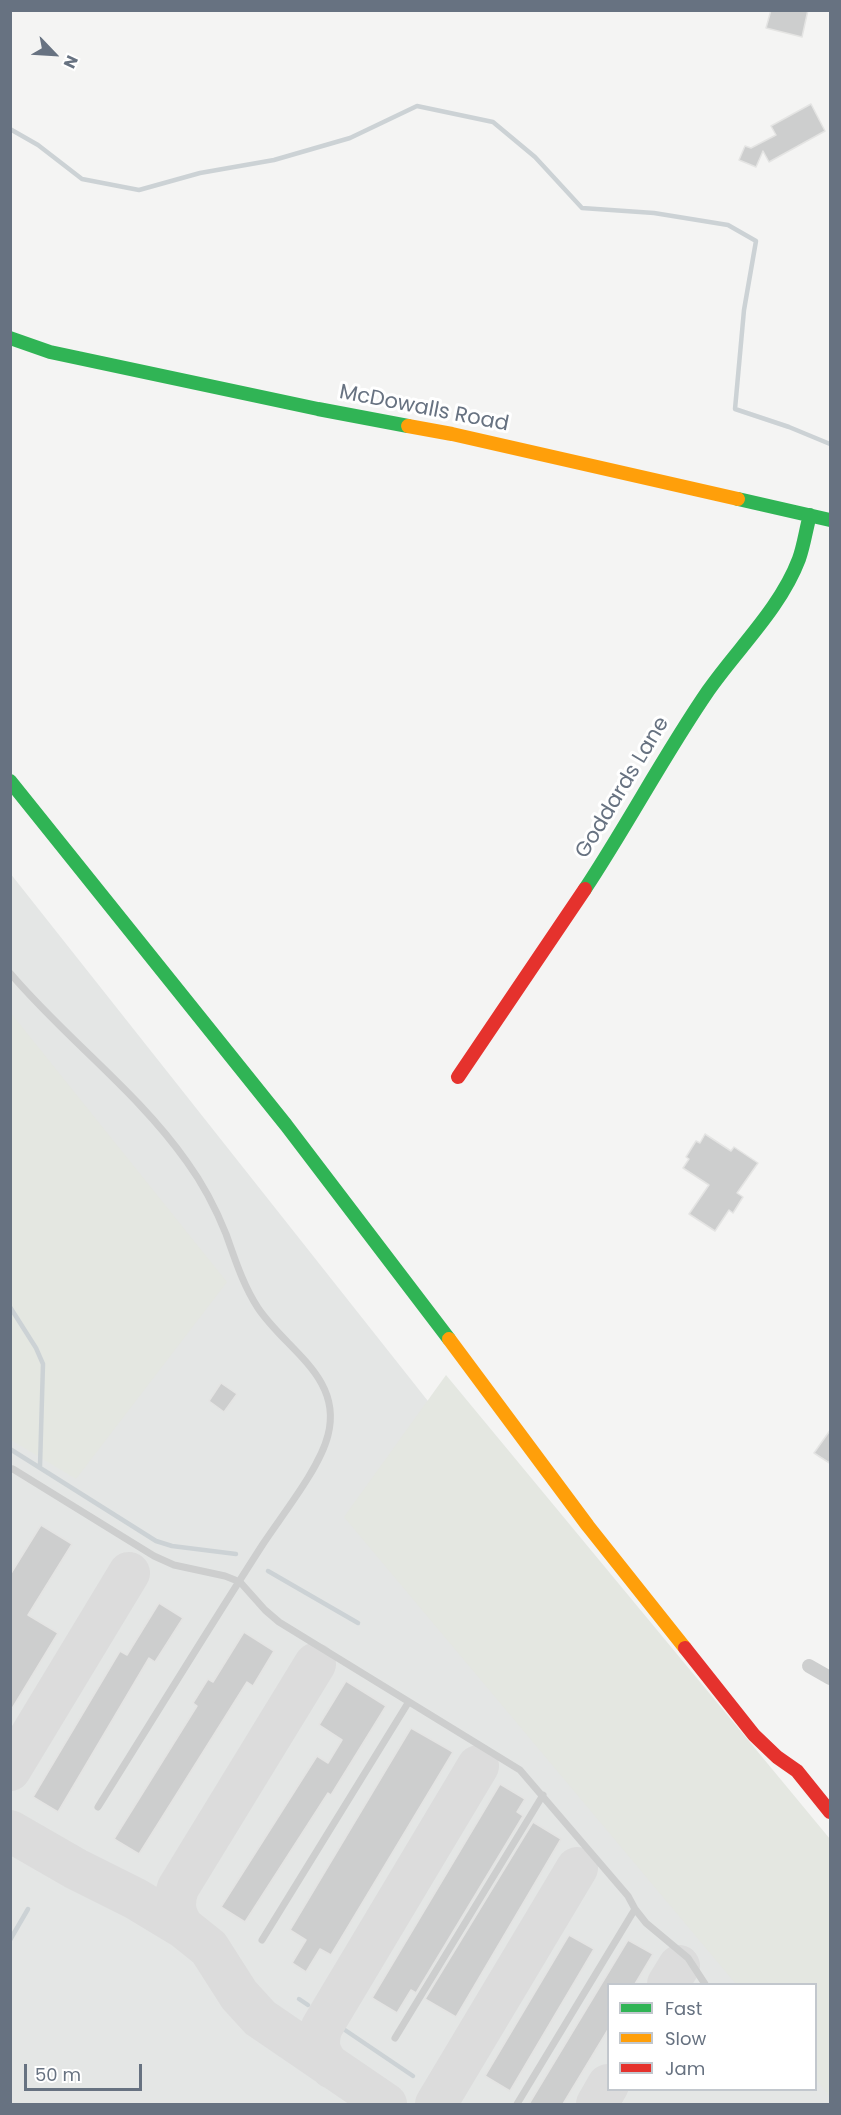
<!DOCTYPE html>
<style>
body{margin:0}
#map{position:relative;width:841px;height:2115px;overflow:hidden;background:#f4f4f3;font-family:Poppins,sans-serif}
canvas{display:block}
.frame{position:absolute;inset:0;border:12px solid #677281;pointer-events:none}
.legend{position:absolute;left:607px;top:1983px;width:210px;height:108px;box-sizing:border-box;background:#fff;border:2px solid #c2c7cd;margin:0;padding:8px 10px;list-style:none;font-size:18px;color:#677281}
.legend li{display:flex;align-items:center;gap:12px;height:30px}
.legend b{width:30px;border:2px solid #c2c7cd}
.north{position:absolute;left:24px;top:24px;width:60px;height:60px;-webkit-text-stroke:4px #fff;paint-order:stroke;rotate:115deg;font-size:16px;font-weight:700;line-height:24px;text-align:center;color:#677281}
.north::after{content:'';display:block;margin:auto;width:21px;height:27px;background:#677281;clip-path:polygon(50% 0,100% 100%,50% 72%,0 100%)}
.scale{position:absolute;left:24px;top:2064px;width:118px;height:27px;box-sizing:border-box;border:3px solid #677281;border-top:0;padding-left:8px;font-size:18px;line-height:21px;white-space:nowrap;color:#677281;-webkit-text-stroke:4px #fff;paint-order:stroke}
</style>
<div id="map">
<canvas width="841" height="2115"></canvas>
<div class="frame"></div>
<ul class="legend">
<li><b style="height:8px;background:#30b455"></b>Fast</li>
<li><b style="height:8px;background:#ff9f0a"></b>Slow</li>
<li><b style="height:8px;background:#e5322d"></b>Jam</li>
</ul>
<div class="north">N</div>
<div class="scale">50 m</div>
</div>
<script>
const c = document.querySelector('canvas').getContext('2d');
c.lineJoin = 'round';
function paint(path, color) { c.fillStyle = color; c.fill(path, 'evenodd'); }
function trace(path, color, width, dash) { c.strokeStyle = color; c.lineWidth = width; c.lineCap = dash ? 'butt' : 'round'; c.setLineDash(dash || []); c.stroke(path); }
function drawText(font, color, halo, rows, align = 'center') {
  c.font = font + ' Poppins,sans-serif'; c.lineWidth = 6; c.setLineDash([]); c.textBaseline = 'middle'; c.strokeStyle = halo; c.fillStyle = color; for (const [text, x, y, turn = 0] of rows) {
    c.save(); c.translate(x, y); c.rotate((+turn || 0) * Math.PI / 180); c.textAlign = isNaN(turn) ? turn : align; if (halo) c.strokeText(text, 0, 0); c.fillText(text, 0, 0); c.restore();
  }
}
paint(new Path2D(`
 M 10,873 L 830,1909 L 830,2104 L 11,2104 ZM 608,1984 L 816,1984 L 816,2090 L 608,2090 Z`), '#e4e6e5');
paint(new Path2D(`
 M 10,1012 L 227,1282 L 76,1479 L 11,1440 Z
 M 446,1375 L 830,1839 L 830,2097 L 816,2079 L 816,1984 L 736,1984 L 344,1517 Z`), '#e4e7e1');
trace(new Path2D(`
 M 10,129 L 38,145 L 82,179 L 139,190 L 200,173 L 274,160 L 350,138 L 417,106 L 493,122 L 535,157 L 582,208 L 654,213 L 728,225 L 756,241 L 744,310 L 735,409 L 789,427 L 830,444
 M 10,1307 L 36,1348 L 43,1364 L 40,1466
 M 10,1449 L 156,1541 L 172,1546 L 236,1554
 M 268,1571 L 358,1623
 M 10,1940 L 28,1909
 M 299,1999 L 308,2005
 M 342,2028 L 413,2076`), '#ccd2d5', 4.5);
trace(new Path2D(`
 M 10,1770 L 129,1573
 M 10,1831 L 76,1869 L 136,1899 L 184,1928 L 209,1948 L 239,1995 L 260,2018 L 386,2104
 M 184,1928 C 174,1915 173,1903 178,1888 L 315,1664
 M 668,1984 L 679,1966
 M 332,2068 C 319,2057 316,2043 322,2027 L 478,1766
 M 436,2104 L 577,1868
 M 597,2104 L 608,2085`), '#dcdcdc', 42);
const building = new Path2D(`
 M 771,10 L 808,10 L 802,37 L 766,28 Z
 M 811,104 L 825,131 L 769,162 L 763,151 L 756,167 L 739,160 L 745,146 L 751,148 L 776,135 L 771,126 Z
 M 705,1134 L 731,1151 L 734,1147 L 758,1163 L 737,1193 L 743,1197 L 733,1213 L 729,1210 L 715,1231 L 689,1214 L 709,1185 L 683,1168 L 689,1159 L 686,1157 L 696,1141 L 700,1143 Z
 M 221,1383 L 237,1394 L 224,1412 L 209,1401 Z
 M 831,1429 L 831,1464 L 814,1453 Z
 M 41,1525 L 72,1544 L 28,1615 L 58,1633 L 10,1712 L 10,1575 Z
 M 159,1603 L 183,1618 L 155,1662 L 149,1658 L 58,1812 L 33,1797 L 120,1651 L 127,1655 Z
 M 244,1632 L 274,1651 L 253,1686 L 247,1682 L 139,1854 L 114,1839 L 197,1706 L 193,1703 L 208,1679 L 213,1682 Z
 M 346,1681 L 386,1706 L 331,1795 L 328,1793 L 245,1922 L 221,1907 L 317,1756 L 328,1763 L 342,1740 L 319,1725 Z
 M 411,1728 L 453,1752 L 331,1955 L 320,1949 L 306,1972 L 292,1963 L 306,1940 L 290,1930 Z
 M 500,1784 L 525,1799 L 517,1812 L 523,1816 L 416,1993 L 411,1990 L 397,2013 L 372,1998 Z
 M 533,1822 L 561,1839 L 456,2017 L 425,1999 Z
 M 569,1935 L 594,1949 L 510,2091 L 485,2076 Z
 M 628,1940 L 653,1954 L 635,1984 L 609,1984 L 609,2028 L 563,2104 L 529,2104 Z`);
paint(building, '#cdcece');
trace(building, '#e4e4e3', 1.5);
trace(new Path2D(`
 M 10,973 C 66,1039 137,1091 187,1162 C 203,1184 216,1209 226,1234 C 235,1259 243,1285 258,1308 C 286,1350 343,1377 328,1435 C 320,1468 282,1515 263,1544 C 207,1631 153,1719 98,1807
 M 13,1469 L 154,1556 L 174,1565 L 225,1576 L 240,1582 L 265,1610 L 279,1622 L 520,1770 L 628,1896 L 635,1909 L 646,1923 L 688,1958 L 705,1984
 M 262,1940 L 408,1703
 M 395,2038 L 543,1795
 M 517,2104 L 635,1909`), '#cdcece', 7);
trace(new Path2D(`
 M 809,1666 L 830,1678`), '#cdcece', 14);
trace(new Path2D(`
 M 10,338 L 50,352 L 318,409 L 408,426
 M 738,499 L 830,520
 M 10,781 L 286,1125 L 449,1339
 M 585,889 C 628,824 664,755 708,691 C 738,648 780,609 799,559 C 804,545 806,529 810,515`), '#30b455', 14);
trace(new Path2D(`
 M 408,426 L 452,434 L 738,499
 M 449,1339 L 588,1526 L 685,1648`), '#ff9f0a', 14);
trace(new Path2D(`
 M 458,1077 L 585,889
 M 685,1648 L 754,1735 L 777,1757 L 797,1771 L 830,1812`), '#e5322d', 14);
drawText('21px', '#677281', '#fff', [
 ["McDowalls Road",424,409,11],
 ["Goddards Lane",623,788,-59]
]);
</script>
